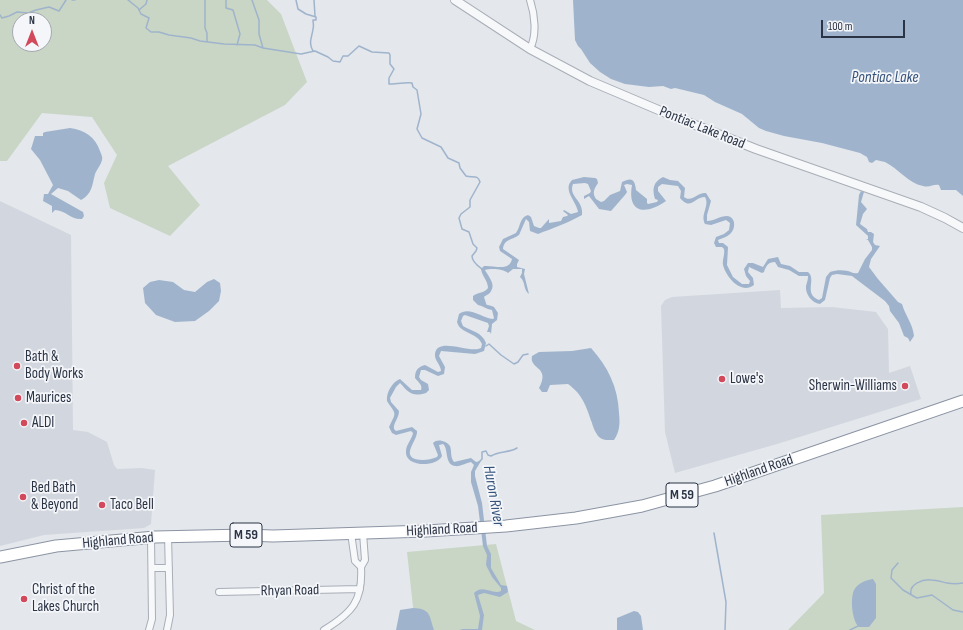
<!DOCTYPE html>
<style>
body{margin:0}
#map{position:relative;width:963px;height:630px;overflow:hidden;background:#e4e7ec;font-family:"Sofia Sans Condensed",sans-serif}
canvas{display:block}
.north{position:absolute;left:12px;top:12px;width:40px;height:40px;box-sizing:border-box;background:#f4f6f9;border:1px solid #a4a8b1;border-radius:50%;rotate:0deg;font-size:11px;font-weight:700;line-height:16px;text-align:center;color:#2b3445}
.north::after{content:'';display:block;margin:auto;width:14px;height:18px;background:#d1495b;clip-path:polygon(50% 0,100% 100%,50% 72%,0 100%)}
.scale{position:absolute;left:821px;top:20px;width:84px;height:18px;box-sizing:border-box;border:2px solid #2b3445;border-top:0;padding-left:5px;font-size:12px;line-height:14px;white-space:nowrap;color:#2b3445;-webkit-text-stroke:3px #f4f6f9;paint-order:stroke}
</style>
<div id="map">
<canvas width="963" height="630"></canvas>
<div class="north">N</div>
<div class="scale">100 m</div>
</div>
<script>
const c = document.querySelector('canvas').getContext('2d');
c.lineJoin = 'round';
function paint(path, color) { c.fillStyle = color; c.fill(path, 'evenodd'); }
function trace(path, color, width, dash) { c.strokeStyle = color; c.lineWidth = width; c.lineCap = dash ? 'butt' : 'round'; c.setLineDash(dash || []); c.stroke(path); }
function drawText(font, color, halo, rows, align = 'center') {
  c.font = font + ' "Sofia Sans Condensed",sans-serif'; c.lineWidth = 3.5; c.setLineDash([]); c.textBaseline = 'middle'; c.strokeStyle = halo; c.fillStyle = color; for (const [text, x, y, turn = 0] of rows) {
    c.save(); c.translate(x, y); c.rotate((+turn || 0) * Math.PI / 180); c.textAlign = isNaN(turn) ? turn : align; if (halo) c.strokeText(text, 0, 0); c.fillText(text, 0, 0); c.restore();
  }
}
paint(new Path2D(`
 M 0,201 L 71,235 L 73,430 L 88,432 L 107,442 L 114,465 L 117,469 L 142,468 L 155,470 L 151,524 L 144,528 L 44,535 L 0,546 Z
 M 780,290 L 781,308 L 832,307 L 876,312 L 888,329 L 889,373 L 910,366 L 921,399 L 777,444 L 675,473 L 665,432 L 661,306 L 665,300 L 672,297 Z`), '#d2d6de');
paint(new Path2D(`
 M 0,0 L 267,0 L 281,14 L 307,82 L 285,105 L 168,166 L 200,205 L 170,236 L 110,208 L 104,183 L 117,155 L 92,117 L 42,113 L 7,161 L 0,161 ZM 20,20 L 44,20 L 44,44 L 20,44 Z
 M 963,507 L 963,630 L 788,630 L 824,593 L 821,515 Z
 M 496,544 L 516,621 L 535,630 L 416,630 L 414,616 L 407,552 Z`), '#c9d6c5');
paint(new Path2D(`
 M 573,0 L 963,0 L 963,196 L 956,190 L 941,190 L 939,185 C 933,184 930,188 923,186 C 908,183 899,169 885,162 C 882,161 879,161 876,160 L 872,163 L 869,162 L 867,157 L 860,153 L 822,143 L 784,136 L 766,131 L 759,128 L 742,114 L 715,102 L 704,95 L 675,88 L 671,89 L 663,86 L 649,87 L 625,84 L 611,79 L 600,72 L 590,63 L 581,49 L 578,46 L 575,40 Z
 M 70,128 C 85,130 95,137 100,151 C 101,154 103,157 102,160 C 101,165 97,169 95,174 C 92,186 92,194 81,200 L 68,191 L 58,188 L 51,194 L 83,212 L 84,216 L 82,219 C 71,220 65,210 55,210 L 52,213 L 52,206 L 43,201 L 44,194 L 48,194 L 53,185 L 40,160 L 31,149 L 35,136 L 43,136 L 43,133 L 45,132 Z
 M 584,177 L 595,178 L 597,179 L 598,183 C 594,189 592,193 596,199 L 601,202 L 604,201 L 610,195 L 620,191 L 622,182 C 633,176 635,181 636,190 L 647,199 L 647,203 L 648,204 L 657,202 L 658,200 L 655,199 C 652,189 653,182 663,177 L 670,180 L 678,181 L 685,188 L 684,197 C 692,203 697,192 706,193 L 711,201 L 707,215 L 707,221 C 714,221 720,216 727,216 C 736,217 736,229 730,234 C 727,237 722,238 718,240 L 719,243 L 723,243 L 728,247 L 727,265 L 733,277 L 742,284 L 749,284 L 750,281 L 746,276 L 744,269 L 748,263 L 753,263 L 763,267 L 768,259 L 778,257 L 781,264 L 790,266 L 799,272 L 808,272 C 817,279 803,294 819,300 L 822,298 L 826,277 L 830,272 C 836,270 842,270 848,271 C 852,272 853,274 858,273 L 865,259 L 872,250 L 872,247 L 868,240 L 866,239 L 868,239 L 868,236 L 856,225 L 859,195 L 861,191 L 864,192 L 861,202 L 867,209 L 863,214 L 860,224 L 867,229 L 868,232 L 871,232 L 874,234 L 873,242 L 875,245 L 880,246 L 871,259 L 869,267 L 878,279 L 898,302 L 902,304 C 905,315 913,324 914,336 L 910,342 L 908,338 L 904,336 L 899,323 L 890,311 L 889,306 L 885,301 L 852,276 L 837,274 L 832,275 L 830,278 L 825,300 L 820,304 C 812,303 805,294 806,286 C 807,282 808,280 808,276 L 799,276 L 789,270 L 778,267 L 775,262 C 768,262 766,266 764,272 L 762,273 L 749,267 L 748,272 L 753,278 L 754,285 C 741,295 726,277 723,265 C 722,260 725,255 724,249 L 722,247 L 716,247 L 714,243 L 716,237 L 724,234 L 729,230 L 730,223 L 726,220 L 711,225 L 705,224 C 700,214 710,206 705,197 C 694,197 691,211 680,198 L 681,191 L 678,186 L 662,184 L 658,187 L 658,191 L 666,201 C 646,215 627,214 632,185 L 627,184 L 624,185 L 627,192 L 625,195 L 611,211 L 599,209 L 589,196 L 584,199 L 584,196 L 590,193 L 591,191 L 588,184 L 585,183 L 573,184 C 568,197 584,200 582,215 C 568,223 553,228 538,234 L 530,231 L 529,222 L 526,219 L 519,235 C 512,240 504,239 503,249 L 519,260 L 517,264 L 517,267 L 525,269 L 524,274 L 529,294 C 523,290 526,282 520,277 L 522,273 L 522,269 L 513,269 L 508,273 C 503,269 492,268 485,270 C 488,276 496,284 491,291 C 490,294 486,295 484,297 C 488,308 484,303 494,307 L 498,313 L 497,320 L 492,324 L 491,334 L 490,332 L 487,332 L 489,326 L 488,323 L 465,315 L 463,316 L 461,321 L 463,326 C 471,331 482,332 486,343 L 484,351 L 475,354 L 441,351 L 439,356 L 445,367 L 444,374 L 438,376 L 425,370 L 421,370 L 419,377 L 421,380 L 428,384 L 429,390 L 426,393 C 412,397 409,393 400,383 L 396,387 L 390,398 L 391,402 L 399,411 C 399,418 393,423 394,429 L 396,431 L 412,427 L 417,431 C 418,440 402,454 415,459 C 422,461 430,460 437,457 L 438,455 L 433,443 C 437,438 447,441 450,446 C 452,452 450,457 454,462 L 471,458 L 476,462 L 481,461 L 475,471 L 475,476 L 482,503 L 487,546 L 491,554 L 491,568 L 501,585 L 507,586 L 508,592 L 500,597 L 484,593 L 478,595 L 484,615 L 482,630 L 459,630 L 463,629 L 478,629 L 480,616 L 474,593 C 483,584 492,595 501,591 L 501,588 L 492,577 L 486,565 L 487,555 L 483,546 L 478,506 L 471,482 L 471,472 L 474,465 L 471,462 C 466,463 459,467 455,466 C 444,464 449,449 443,444 L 439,445 L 442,456 C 436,468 404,467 406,451 C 406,445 412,439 413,433 L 411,431 L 396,435 L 392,433 L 389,427 C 397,411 396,415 387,401 C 386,393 392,382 400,379 L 412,390 L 421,390 C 423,385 418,382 415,378 C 415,370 418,367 425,365 L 438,372 L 441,371 C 441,365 434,360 435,354 C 437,336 470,354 481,348 L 482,344 C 477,332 460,334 457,322 L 459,314 C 469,306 482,318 493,319 L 494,318 L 492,310 C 486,309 483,306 478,305 L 473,300 L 473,296 C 478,292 485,293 488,288 C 488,281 482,276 481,269 L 484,266 C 494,265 509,272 512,259 L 500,251 L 499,247 L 503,239 L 516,233 C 521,226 519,218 528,215 L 531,217 L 534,226 L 539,228 L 541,228 L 549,219 L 549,223 L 561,221 L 563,217 L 567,216 L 568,215 L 563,211 L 564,210 L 571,214 L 578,212 C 577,202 562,190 572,180 Z
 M 214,279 L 220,283 L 221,291 L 219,301 L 209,311 L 195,321 L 175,322 L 156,315 L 145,303 L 143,288 L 150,282 L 159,280 L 173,282 L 184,290 L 195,292 L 207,282 Z
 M 591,348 C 608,367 618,387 619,413 C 620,423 620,431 614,440 C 609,440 603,441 599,437 C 596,434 593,427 592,423 C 586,406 583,395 568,384 L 550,385 L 547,392 L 542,392 L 539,388 C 551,366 529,370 532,356 L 539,352 L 572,351 Z
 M 873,579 L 876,584 L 876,618 L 869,627 L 859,627 C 852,621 850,599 854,590 C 858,583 866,580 873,579 Z
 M 413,608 C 431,609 429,615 434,630 L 396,630 L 400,610 Z
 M 634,611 L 638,612 L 641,616 L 643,630 L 617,630 L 617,618 Z`), '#9fb4cc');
trace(new Path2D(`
 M 72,0 L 75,0
 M 128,0 L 138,8 L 141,14 L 149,18 L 146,28 L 151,32 L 159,32 L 169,35 L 191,38 L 200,41 L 224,44 L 255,45 L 263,48 L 301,54 L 315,51 L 328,57 L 333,61 L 340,62 L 343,56 L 348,56 L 359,46 L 372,52 L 389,53 L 390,55 L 390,64 L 394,69 L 389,78 L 389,84 C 395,84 407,82 412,83 L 413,87 L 417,90 L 421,114 L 417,129 L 422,138 L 441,147 L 448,158 L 459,163 L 460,168 L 466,176 C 472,178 478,174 480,182 L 470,200 L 470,207 L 461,214 L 459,218 L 462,229 L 469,232 L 473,244 L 477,248 L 476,251 L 472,256 C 472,262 478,266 482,269
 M 205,0 L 205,28 L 207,33 L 207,41
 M 226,0 L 226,8 L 233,10 L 240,34 L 237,45
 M 252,0 L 259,20 L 259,34 L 263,48
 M 296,0 L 298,9 L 306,14 L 316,17
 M 314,0 L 315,16
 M 139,10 L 146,4 L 147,0
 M 0,15 L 2,18 L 9,16 L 17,12 L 28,13 L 36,10 L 49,7 L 59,11 L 66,0
 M 313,51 C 308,43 312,37 313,29 C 314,26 313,22 313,20 L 316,20 L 316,17
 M 486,346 L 489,344 L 501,355 L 514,364 L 518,362 L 523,355 L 528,354
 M 479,462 L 482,459 L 482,452 L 486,451 L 488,455 L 491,456 C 499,451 509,453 517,448
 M 714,533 L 726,602 L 725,630
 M 898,563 L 892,570 L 891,578 L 903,590 L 915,597 L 917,598 L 932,595 L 953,610 L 963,612
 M 911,594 C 909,584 923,579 931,580 C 937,580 942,582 947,583 C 952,584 958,584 963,583
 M 850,630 L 858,626`), '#9fb4cc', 1.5);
const minor = new Path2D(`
 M 530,0 C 535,15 537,35 530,49
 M 351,533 L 355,561 L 361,567 L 365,560 L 363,533
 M 152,568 L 169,568
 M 219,592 L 360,589
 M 149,630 L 152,619 L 151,537
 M 167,630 L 170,615 L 168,536
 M 324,630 C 352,613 363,601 361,567`);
const tertiary = new Path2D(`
 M 455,0 L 530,49 L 590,81 L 675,117 L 756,149 L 921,207 L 945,218 L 963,228`);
const trunk = new Path2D(`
 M 0,557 L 56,546 L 155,537 L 246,535 L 273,536 L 426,531 L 506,526 L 576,518 L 642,506 L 715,486 L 963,401`);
trace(minor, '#a9aeb7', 8);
trace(tertiary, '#a9aeb7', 10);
trace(trunk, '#8b94a3', 13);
trace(minor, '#f7f8fa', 6);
trace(tertiary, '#f7f8fa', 8);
trace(trunk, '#fff', 11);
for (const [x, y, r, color] of [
 [17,366,4,"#d1495b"],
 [722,379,4,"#d1495b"],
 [905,386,4,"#d1495b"],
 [18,398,4,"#d1495b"],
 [24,423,4,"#d1495b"],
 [23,497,4,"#d1495b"],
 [102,505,4,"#d1495b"],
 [24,599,4,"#d1495b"]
]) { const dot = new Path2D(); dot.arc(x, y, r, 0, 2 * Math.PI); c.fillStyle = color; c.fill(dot); trace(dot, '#f4f6f9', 1.5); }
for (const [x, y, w] of [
 [682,495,32],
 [246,535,32]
]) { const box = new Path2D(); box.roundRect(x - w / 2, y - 12, w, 24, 3); c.fillStyle = '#f4f6f9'; c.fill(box); trace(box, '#2b3445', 1); }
drawText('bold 14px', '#2b3445', null, [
 ["M 59",682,495],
 ["M 59",246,535]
]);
drawText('15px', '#2b3445', '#f4f6f9', [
 ["Pontiac Lake Road",702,128,22],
 ["Highland Road",759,471,-19],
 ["Highland Road",442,530,-3],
 ["Highland Road",118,541,-5],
 ["Rhyan Road",290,591,-1]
]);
drawText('15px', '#2b3445', '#f4f6f9', [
 ["Bath &",25,357],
 ["Body Works",25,374],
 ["Lowe's",730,379],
 ["Sherwin-Williams",897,386,"right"],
 ["Maurices",26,398],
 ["ALDI",32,423],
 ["Bed Bath",31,488],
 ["& Beyond",31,505],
 ["Taco Bell",110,505],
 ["Christ of the",32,590],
 ["Lakes Church",32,607]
], 'left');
drawText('italic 16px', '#34527a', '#f4f6f9', [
 ["Pontiac Lake",885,78],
 ["Huron River",493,496,80]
]);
</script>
